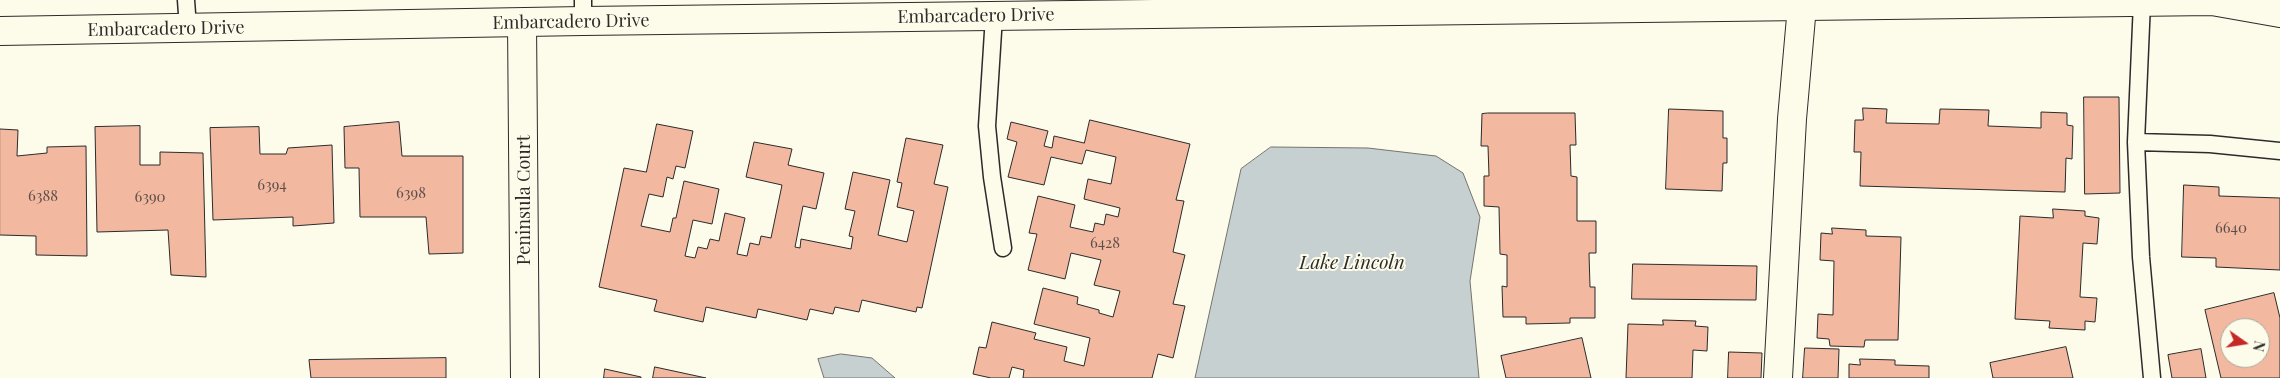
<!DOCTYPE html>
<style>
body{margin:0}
#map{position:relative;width:2280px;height:378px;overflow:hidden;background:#fdfbea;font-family:"Playfair Display",serif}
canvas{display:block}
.north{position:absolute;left:2220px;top:318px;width:50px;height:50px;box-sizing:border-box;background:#fdfbea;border:1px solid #a9a89e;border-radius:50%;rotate:103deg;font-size:14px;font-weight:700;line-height:20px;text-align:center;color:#2b2b2b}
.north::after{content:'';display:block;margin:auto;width:18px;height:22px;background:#c62828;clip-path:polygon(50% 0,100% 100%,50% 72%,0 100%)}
</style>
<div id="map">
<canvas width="2280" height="378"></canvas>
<div class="north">N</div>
</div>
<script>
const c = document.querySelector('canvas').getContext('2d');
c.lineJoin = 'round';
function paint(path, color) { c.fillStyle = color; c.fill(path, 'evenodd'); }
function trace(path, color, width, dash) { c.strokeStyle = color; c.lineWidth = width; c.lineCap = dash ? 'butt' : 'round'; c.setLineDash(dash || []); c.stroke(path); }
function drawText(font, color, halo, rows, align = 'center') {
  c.font = font + ' "Playfair Display",serif'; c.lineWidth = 4; c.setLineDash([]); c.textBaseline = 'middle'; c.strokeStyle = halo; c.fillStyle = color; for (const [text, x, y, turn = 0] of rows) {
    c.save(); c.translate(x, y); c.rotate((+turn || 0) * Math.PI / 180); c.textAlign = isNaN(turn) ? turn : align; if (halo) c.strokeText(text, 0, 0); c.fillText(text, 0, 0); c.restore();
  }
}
const water = new Path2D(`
 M 1271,147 L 1368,148 L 1436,156 L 1463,173 L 1480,217 L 1470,281 L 1479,378 L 1195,378 L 1241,169 Z
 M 841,354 L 872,358 L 895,378 L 824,378 L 818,359 Z`);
paint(water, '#c7d0d0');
trace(water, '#74746e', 1);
const building = new Path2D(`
 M 2084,97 L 2119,97 L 2120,193 L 2085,194 Z
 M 1863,108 L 1887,109 L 1886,123 L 1939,124 L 1940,109 L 1989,110 L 1988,126 L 2041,128 L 2041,112 L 2067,113 L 2067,125 L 2073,126 L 2072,159 L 2066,158 L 2065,192 L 1860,186 L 1861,152 L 1854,152 L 1855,120 L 1863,120 Z
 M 1669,109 L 1723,111 L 1723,138 L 1727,138 L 1727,163 L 1723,163 L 1722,191 L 1666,189 Z
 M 1488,113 L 1575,113 L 1576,145 L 1570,145 L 1571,176 L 1577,177 L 1577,221 L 1596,221 L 1596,253 L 1589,253 L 1590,287 L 1595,287 L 1595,318 L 1570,318 L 1570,323 L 1526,324 L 1526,317 L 1503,317 L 1502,286 L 1507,287 L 1507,255 L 1500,254 L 1499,207 L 1484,206 L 1484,176 L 1489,176 L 1488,146 L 1481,146 L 1482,114 Z
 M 1090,120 L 1190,144 L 1176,200 L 1184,201 L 1173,252 L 1185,255 L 1173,304 L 1185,306 L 1173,358 L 1158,354 L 1152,378 L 1023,378 L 1024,370 L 1012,367 L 1009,378 L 991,378 L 973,374 L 979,347 L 986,348 L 992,322 L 1036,333 L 1034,339 L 1067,347 L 1064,361 L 1084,366 L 1090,338 L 1034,324 L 1043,288 L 1078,297 L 1077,304 L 1099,310 L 1099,313 L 1113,317 L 1120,291 L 1094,285 L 1101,260 L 1071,253 L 1065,279 L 1028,270 L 1037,234 L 1029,233 L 1038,196 L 1075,205 L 1070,227 L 1093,232 L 1095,223 L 1104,225 L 1106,214 L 1118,217 L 1120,208 L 1084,199 L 1088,179 L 1111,184 L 1116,157 L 1086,150 L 1082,164 L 1051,157 L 1044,185 L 1008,177 L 1017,142 L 1007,139 L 1011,122 L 1048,131 L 1044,146 L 1052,148 L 1054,136 L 1084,143 Z
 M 399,122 L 402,156 L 463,156 L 463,253 L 429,254 L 426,217 L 360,217 L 359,168 L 345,168 L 344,127 Z
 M 657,124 L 693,131 L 685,168 L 676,166 L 673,179 L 667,177 L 663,197 L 649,194 L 641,226 L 670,232 L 673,218 L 676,218 L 684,181 L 719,189 L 712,224 L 693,220 L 685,256 L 695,258 L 698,247 L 707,249 L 710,239 L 719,241 L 725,213 L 745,218 L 737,254 L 747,256 L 750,243 L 759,245 L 761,236 L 771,238 L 782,185 L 746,177 L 754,142 L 792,149 L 788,165 L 824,173 L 816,209 L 803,206 L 795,247 L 800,248 L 801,239 L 851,249 L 853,237 L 849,236 L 855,211 L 845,209 L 853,172 L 890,180 L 878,235 L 907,242 L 914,211 L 897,207 L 902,183 L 897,182 L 906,138 L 943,145 L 934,184 L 948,187 L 922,308 L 917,307 L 916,312 L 862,300 L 859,312 L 835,307 L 833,314 L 810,309 L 807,320 L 758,309 L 756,318 L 706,307 L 703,322 L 654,311 L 657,300 L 599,287 L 624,168 L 646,172 Z
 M 140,126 L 140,165 L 160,165 L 160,152 L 203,153 L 206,277 L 171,275 L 168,230 L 97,232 L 95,127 Z
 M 259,127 L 260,154 L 286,154 L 288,148 L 332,145 L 334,223 L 293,226 L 293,217 L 213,220 L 210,128 Z
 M 0,129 L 18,130 L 17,156 L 47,153 L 47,147 L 86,146 L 87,256 L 36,255 L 36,236 L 0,235 Z
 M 2184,185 L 2219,187 L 2219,196 L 2280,198 L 2280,270 L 2216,267 L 2216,258 L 2182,257 Z
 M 2053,209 L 2085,211 L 2085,216 L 2099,218 L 2097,244 L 2083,243 L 2080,297 L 2097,298 L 2095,322 L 2085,321 L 2085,330 L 2049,328 L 2050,321 L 2015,319 L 2020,216 L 2053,218 Z
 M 1832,228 L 1866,230 L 1866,236 L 1901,237 L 1898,340 L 1865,340 L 1864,347 L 1830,346 L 1829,339 L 1817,338 L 1818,314 L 1833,315 L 1834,261 L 1820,260 L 1821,233 L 1832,234 Z
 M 1633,264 L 1757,266 L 1756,300 L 1632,299 Z
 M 2274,293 L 2280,318 L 2280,378 L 2221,378 L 2205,310 ZM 2230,328 L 2260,328 L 2260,358 L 2230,358 Z
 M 1663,320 L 1696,321 L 1695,326 L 1708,327 L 1707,351 L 1693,350 L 1692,378 L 1626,378 L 1628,324 L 1663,325 Z
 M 1582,338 L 1591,378 L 1506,378 L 1501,356 Z
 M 2066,347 L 2073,378 L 1993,378 L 1990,363 Z
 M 1805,348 L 1839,349 L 1838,378 L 1803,378 Z
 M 2201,349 L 2206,378 L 2172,378 L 2168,355 Z
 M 1729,352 L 1762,353 L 1761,378 L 1728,378 Z
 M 446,358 L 446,378 L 311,378 L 309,360 Z
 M 1860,359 L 1895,360 L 1895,365 L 1929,366 L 1929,378 L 1849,378 L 1849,364 L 1860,365 Z
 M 655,367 L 706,378 L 653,378 Z
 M 605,369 L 641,377 L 641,378 L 604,378 Z`);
paint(building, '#f2b8a0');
trace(building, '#2b2b2b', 1);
const lane = new Path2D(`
 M 186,0 L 188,28
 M 2142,2 L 2136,142 L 2141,257 L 2152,378
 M 994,16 L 987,126 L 992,177 L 1003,248
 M 583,21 L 583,0
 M 2136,142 L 2210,144 L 2280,151`);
const street = new Path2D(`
 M 522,23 L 525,378
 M 1778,378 L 1792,119 L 1802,6`);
const secondary = new Path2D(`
 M 0,31 L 583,21 L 2212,1 L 2280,13`);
trace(lane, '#2b2b2b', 19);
trace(street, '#2b2b2b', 30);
trace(secondary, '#2b2b2b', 30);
trace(lane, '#fdfbea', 16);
trace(street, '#fdfbea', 28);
trace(secondary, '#fdfbea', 28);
drawText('15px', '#5d4e48', null, [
 ["6394",272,185],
 ["6398",411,193],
 ["6388",43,196],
 ["6390",150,197],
 ["6640",2231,228],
 ["6428",1105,243]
]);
drawText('18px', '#2b2b2b', '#fdfbea', [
 ["Embarcadero Drive",976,16,-1],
 ["Embarcadero Drive",571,22,-1],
 ["Embarcadero Drive",166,29,-1],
 ["Peninsula Court",524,200,-90]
]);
drawText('italic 19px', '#2b2b2b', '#fdfbea', [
 ["Lake Lincoln",1352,263]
]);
</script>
